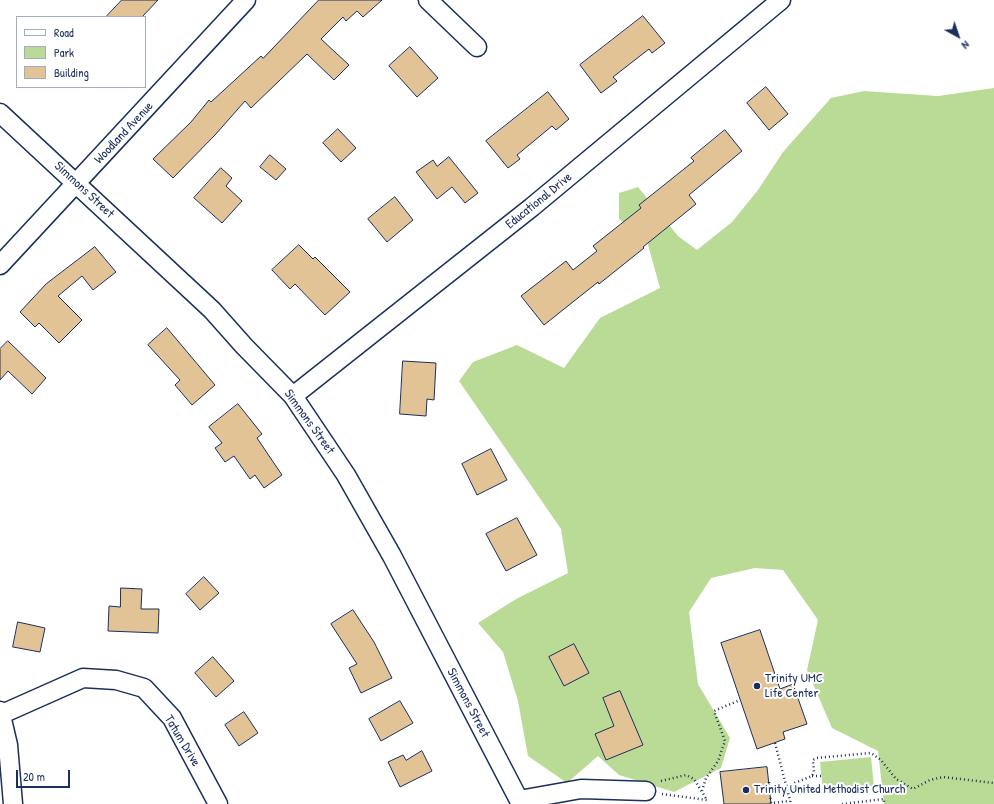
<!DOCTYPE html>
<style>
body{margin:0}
#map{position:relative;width:994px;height:804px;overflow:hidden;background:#fff;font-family:"Patrick Hand",sans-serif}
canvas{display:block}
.legend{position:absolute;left:16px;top:16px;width:130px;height:72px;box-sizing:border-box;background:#fff;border:1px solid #a4acbf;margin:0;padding:5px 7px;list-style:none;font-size:12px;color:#1b2f5e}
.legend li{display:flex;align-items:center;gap:8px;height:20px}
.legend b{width:20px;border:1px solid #a4acbf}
.north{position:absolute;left:938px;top:16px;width:40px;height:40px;-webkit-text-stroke:3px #fff;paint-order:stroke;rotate:140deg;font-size:11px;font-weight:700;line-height:16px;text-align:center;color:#1b2f5e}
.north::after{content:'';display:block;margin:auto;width:14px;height:18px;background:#1b2f5e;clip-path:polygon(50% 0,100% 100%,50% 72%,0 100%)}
.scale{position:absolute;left:16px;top:770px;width:54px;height:18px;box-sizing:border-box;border:2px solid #1b2f5e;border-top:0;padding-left:5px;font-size:12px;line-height:14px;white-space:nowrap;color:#1b2f5e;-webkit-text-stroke:3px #fff;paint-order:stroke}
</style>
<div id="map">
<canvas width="994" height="804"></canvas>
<ul class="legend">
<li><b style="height:5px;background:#fff"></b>Road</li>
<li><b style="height:11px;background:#b9db95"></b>Park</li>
<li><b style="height:11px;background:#e2c395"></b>Building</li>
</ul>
<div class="north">N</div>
<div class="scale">20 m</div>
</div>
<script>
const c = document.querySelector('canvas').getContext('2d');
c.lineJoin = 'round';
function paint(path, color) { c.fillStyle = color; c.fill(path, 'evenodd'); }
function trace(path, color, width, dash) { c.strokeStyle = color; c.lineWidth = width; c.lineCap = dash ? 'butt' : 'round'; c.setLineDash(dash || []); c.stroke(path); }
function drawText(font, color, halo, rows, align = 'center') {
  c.font = font + ' "Patrick Hand",sans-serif'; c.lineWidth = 4; c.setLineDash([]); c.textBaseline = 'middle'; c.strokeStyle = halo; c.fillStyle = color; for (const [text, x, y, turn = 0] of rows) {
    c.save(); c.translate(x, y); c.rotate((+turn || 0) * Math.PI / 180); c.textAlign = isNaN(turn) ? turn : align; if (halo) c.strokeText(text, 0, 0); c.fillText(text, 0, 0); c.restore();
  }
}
paint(new Path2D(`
 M 994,88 L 994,804 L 884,804 L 878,751 L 832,728 L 807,670 L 818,620 L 783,570 L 755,568 L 711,578 L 689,612 L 698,684 L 730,738 L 721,768 L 674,792 L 619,775 L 598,756 L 567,783 L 528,756 L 518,701 L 503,652 L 478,623 L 516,599 L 568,573 L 561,529 L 459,381 L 473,362 L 517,345 L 564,368 L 600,318 L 660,288 L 647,241 L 619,219 L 619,193 L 638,187 L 678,236 L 697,250 L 732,222 L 758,190 L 783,152 L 831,98 L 864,91 L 938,96 Z
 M 871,757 L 874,787 L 823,792 L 820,762 Z`), '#b9db95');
const building = new Path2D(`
 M 122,0 L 158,0 L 142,17 L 106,17 Z
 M 319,0 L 382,0 L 363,17 L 357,11 L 346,21 L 343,17 L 321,39 L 349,65 L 334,80 L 307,54 L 251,108 L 245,101 L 215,135 L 173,178 L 153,159 L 191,122 L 209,100 L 211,102 L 261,56 L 263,58 Z
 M 643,16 L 665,43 L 652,53 L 649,49 L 613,77 L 617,81 L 601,93 L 580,65 Z
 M 410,47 L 438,78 L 417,97 L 389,66 Z
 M 766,87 L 788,114 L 769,130 L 747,103 Z
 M 548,92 L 569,119 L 556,130 L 552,126 L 517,155 L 520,159 L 508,168 L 486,141 Z
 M 338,129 L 356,148 L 341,162 L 323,143 Z
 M 725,130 L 742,151 L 689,195 L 696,204 L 643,247 L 644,248 L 599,284 L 598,282 L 544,325 L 521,296 L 566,261 L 573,270 L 597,251 L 593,246 L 641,208 L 639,205 L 694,161 L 691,158 Z
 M 270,155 L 286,169 L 276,180 L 260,167 Z
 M 449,157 L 478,193 L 465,203 L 452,187 L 437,199 L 416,172 L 433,160 L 437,166 Z
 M 221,168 L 232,178 L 226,186 L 242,201 L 222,223 L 194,198 Z
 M 395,197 L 413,220 L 387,242 L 368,219 Z
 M 299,245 L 313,259 L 315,257 L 350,292 L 325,315 L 295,284 L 290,289 L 272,270 Z
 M 95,247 L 116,272 L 93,290 L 82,276 L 58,296 L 82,320 L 59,343 L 39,323 L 35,327 L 20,312 L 46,284 Z
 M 167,328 L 215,385 L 192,405 L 175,385 L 180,380 L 148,345 Z
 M 8,341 L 46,378 L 32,394 L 8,371 L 0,380 L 0,349 Z
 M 403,361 L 436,363 L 434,400 L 427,399 L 426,416 L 400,414 Z
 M 238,404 L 262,434 L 257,438 L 282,475 L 264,488 L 255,475 L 250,479 L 234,456 L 225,462 L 215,448 L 222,443 L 209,427 Z
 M 491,449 L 507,480 L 477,495 L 462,464 Z
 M 517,518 L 537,555 L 506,571 L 486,534 Z
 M 204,577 L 219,593 L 200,610 L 186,594 Z
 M 121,588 L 142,589 L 141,609 L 159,609 L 158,633 L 108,631 L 109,606 L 120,607 Z
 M 353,610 L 374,642 L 392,678 L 361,693 L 349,668 L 357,664 L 331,624 Z
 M 18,622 L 45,628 L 40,652 L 13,647 Z
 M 760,630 L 780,689 L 793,684 L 807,724 L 783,732 L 785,739 L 757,749 L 721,643 Z
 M 574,644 L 589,673 L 564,686 L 549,657 Z
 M 213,657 L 234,681 L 216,697 L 195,673 Z
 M 620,691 L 643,745 L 606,760 L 595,734 L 614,726 L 603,698 Z
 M 400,701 L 413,723 L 381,741 L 369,719 Z
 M 244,712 L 258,733 L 239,746 L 225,725 Z
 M 422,751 L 432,771 L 400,787 L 388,762 L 403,755 L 406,760 Z
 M 767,767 L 771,804 L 724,804 L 720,772 Z`);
paint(building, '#e2c395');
trace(building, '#1b2f5e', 1);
const minor = new Path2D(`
 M 428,0 L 477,47
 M 0,113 L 212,310 L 244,346 L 293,396 L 346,475 L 392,556 L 521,804
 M 0,265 L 246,0
 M 293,396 L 532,207 L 781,0
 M 0,711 L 8,745 L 13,804
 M 2,714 L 83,678 L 116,680 L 144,688 L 172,718 L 218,804
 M 519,800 L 581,789 L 646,791`);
trace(minor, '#1b2f5e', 21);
trace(new Path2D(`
 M 775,743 L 791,804
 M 812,776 L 821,776
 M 661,781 L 686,775 L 694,779 L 707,800
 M 769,782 L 771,803 L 790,801
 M 787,786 L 812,776 L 814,772 L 813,760 L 816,758 L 871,753 L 881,760 L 896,779 L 913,789 L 930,780 L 943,777 L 994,783
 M 702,791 L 706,778 L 718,761 L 725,741 L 714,711 L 740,700
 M 662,794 L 707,800
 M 842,804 L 884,799 L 884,804`), '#1b2f5e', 2.5, [1, 3]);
trace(minor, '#fff', 18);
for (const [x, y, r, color] of [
 [757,686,4,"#1b2f5e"],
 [746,790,4,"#1b2f5e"]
]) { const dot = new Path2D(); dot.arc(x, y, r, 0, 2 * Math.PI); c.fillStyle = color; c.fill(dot); trace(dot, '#fff', 1.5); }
drawText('13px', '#1b2f5e', '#fff', [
 ["Woodland Avenue",124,133,-47],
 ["Simmons Street",84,190,43],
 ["Educational Drive",539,201,-39],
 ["Simmons Street",309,422,54],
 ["Simmons Street",468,703,62],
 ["Tatum Drive",182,741,59]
]);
drawText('13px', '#1b2f5e', '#fff', [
 ["Trinity UMC",765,679],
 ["Life Center",765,694],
 ["Trinity United Methodist Church",754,790]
], 'left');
</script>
